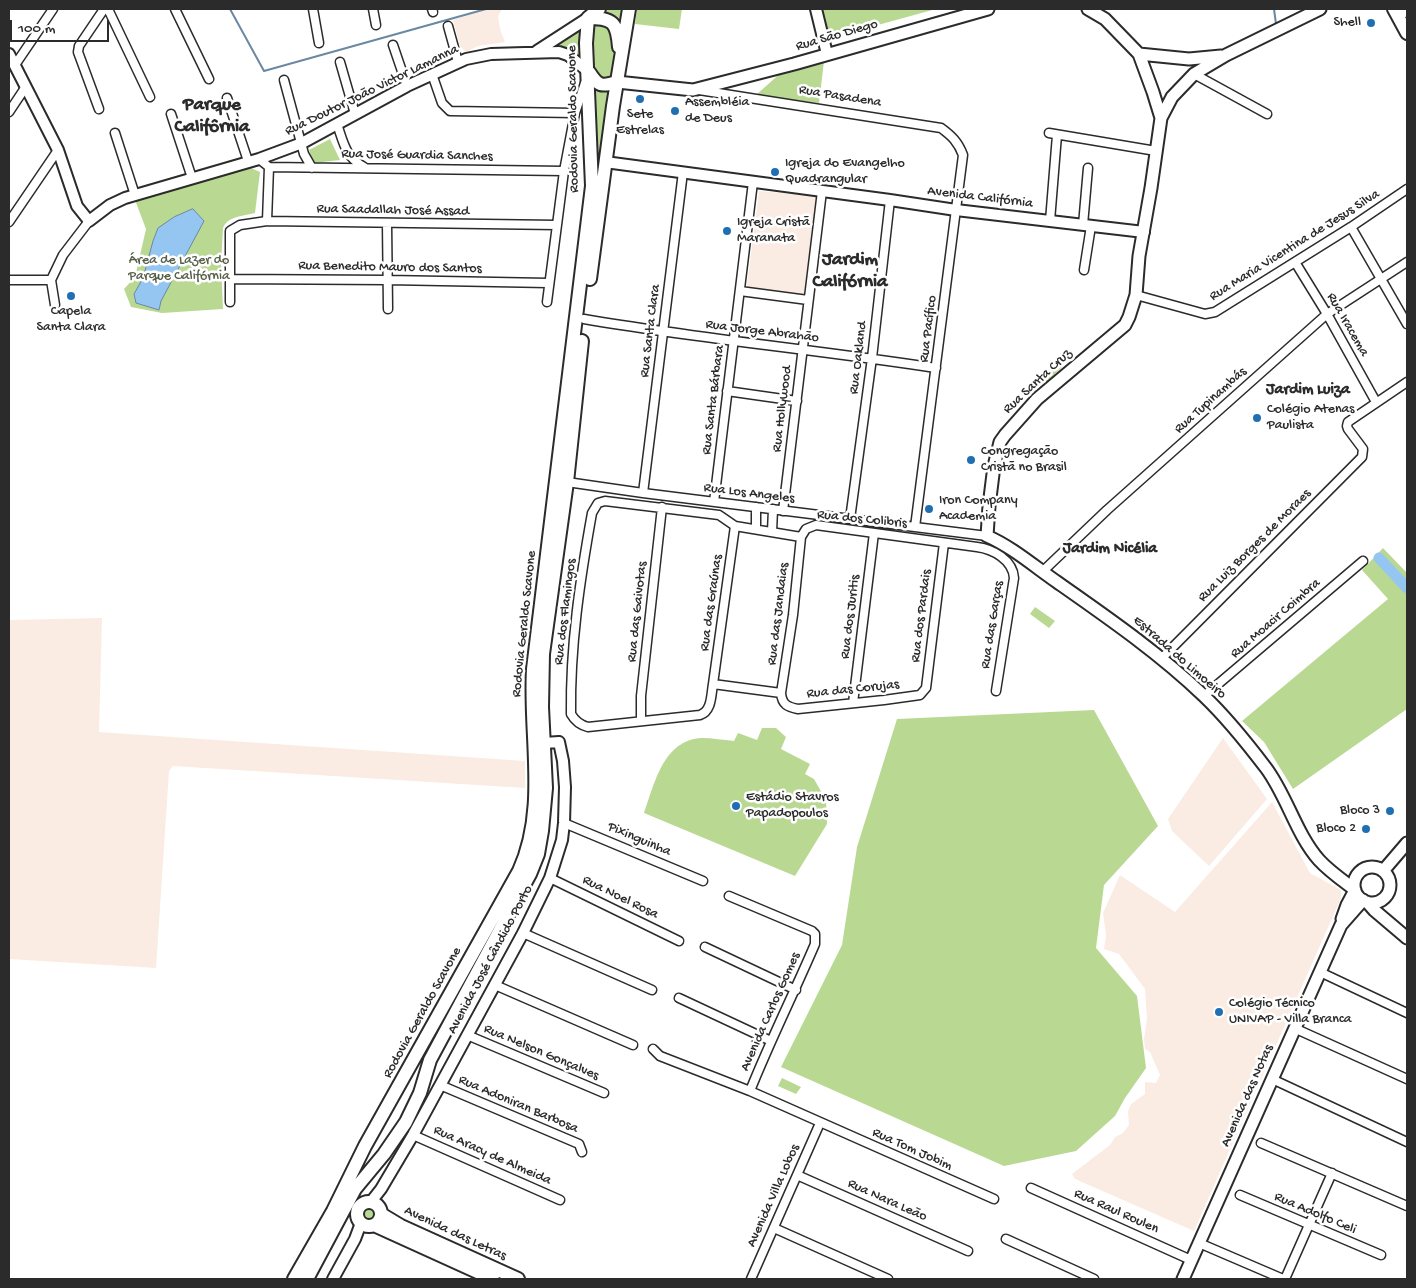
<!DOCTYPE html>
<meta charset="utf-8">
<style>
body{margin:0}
#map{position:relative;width:1416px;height:1288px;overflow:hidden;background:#fff;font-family:"Gochi Hand",sans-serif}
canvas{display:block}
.frame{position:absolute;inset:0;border:10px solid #2b2b2b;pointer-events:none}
.scale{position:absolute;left:10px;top:20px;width:99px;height:22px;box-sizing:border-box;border:2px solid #2b2b2b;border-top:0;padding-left:6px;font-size:15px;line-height:18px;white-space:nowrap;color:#2b2b2b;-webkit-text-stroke:4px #fff;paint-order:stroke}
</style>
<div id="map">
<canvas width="1416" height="1288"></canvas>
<div class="frame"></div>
<div class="scale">100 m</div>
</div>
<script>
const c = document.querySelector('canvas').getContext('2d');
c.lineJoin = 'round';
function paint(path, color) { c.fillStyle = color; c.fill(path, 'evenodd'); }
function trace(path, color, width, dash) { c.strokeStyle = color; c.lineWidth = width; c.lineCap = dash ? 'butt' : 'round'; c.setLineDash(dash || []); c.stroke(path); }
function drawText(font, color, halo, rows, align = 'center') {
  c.font = font + ' "Gochi Hand",sans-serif'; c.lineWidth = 5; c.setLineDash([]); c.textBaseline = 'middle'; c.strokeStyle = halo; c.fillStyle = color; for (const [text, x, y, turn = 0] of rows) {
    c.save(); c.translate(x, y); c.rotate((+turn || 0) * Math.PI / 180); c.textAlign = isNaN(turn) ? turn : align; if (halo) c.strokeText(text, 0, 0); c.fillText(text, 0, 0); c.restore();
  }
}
paint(new Path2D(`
 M 485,9 L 502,9 L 498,16 L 500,29 L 505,42 L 478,46 L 466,52 L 460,46 L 453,20 Z
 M 759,191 L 816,196 L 804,296 L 749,288 L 747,285 Z
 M 102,618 L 99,732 L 525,761 L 525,788 L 173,766 L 169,771 L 156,968 L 9,959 L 9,620 Z
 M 1223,738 L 1267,799 L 1209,866 L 1172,831 L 1168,819 Z
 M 1272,802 L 1310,873 L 1341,890 L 1341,898 L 1194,1231 L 1075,1179 L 1072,1174 L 1110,1145 L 1115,1137 L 1123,1133 L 1129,1125 L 1128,1111 L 1131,1104 L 1145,1094 L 1145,1082 L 1156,1083 L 1160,1075 L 1150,1052 L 1145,1049 L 1144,1039 L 1147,1019 L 1145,989 L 1119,954 L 1104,949 L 1106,935 L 1103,913 L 1120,875 L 1175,912 Z`), '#faece2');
paint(new Path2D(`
 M 603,9 L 625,9 L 622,28 L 601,12 Z
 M 637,9 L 682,9 L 679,29 L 635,24 Z
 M 819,9 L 936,9 L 827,39 Z
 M 601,24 L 607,24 L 615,43 L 614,76 L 606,81 L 594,75 C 593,66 589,39 592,31 C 593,27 597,25 601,24 Z
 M 584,25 L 581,61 L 546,48 Z
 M 824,61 L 819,103 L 756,95 L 784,70 Z
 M 590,84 L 611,90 L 598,175 L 596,174 Z
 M 330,139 L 340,160 L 313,163 L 309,150 Z
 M 251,168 L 260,172 L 255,213 C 243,216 228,216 223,228 L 221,264 L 223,309 L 162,313 L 131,307 L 124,289 L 135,277 L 146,229 L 135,200 Z
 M 1064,365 L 1043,386 L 1041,383 L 1041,375 L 1050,368 Z
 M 1383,548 L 1407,573 L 1407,709 L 1293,789 L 1264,742 L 1242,721 L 1388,599 L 1362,570 Z
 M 1035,607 L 1055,621 L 1049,628 L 1030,614 Z
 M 1094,710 L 1158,826 L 1104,885 L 1096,948 L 1137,996 L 1146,1068 L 1125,1098 L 1115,1116 L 1076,1151 L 1004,1166 L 781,1067 L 842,945 L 857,847 L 897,719 Z
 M 762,728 L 776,728 L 786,737 L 781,749 L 810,764 L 805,774 L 814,779 L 826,800 L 827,824 L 795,876 L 644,813 C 655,783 663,740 702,738 C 713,738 723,740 734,741 L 738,733 L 757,740 Z
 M 782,1078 L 801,1087 L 796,1094 L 778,1086 Z
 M362 1215a8 8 0 1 1 16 0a8 8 0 1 1-16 0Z`), '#b9d993');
const water = new Path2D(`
 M 193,209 L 204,221 L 161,301 L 159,310 L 136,303 L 134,294 L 143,278 L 153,241 L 158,228 L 174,217 Z`);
paint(water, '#95c6f1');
trace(water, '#6b88a2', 1);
trace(new Path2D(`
 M 230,9 L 264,71 L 486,9
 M 1274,9 L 1276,24`), '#6b88a2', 2);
trace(new Path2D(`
 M 1379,558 L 1407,588`), '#95c6f1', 11);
const minor = new Path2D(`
 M 108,9 L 150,97
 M 175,9 L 209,79
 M 313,9 L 319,43
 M 373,9 L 376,25
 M 432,9 L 433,12
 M 448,26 L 458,62
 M 393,45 L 407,86
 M 340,62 L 355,114
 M 15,65 L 53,9
 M 432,74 L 442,103 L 450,111 L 575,113
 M 1194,74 L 1267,114
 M 284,80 L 304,154 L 312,168
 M 699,90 L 941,128 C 952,136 958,142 963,155 L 915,527
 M 227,98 L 248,161
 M 99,109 L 78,52 L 79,46 L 104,9
 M 9,112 L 25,88
 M 171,114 L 192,178
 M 337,124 C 344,144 345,156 364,167
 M 115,133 L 135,195
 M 1049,133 L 1156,151
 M 259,159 L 269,167 L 267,221
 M 269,167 L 564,171
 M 1050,221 L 1057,135
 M 9,222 L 58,150
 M 387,223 L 388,309
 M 1083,225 L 1088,168
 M 1351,227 L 1407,324
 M 1295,262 L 1327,314 L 1376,402
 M 1084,270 L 1091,226
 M 231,279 L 388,280 L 548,283
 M 9,280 L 51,280
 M 740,291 L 808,300
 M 1136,295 L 1205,314 L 1215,312 L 1351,227 L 1407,189
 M 230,302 L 230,231 L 240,225 L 267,221 L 557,225
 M 547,302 L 564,171 L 575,113 L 585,83
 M 55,305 L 51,280 L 63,255 L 89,221
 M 584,319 C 701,339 819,350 936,368
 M 727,391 L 797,401
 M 567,482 L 643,493 L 987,536
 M 643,493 L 683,172
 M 714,502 L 753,182
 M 783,511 L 822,191
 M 850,519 L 872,358 L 890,200
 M 756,529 L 756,507
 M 772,532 L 773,509
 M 944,543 L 926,688 L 920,695 L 884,700 L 798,709 C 788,707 782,705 781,693 L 713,684 C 711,695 712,711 700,715 L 588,727 C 580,725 575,721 571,714 C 570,646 580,580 592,513 L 598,503 L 605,501 L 719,515 L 735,526 L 801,537 L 806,529 L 816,525 L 977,547 C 993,549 1013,560 1014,578 L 996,691
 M 1042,572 L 1107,510 L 1327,314 L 1407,262
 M 1161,659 L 1362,457 L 1363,449 L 1348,429 L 1347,426 L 1348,422 L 1407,382
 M 713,684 L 735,526
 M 781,693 L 793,615 L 801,537
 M 1204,696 L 1363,561
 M 853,703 L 874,533
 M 641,721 L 641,696 L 662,507
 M 564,823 L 703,881
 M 550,878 L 679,941
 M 729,896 L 812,931 L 815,934 L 815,944 C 794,993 770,1041 750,1091
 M 523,933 L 652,990
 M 705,947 L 796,990
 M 1320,972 L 1407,1013
 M 495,985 L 633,1045
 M 679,998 L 771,1041
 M 1294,1028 L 1407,1079
 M 467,1035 L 604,1093
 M 653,1049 L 660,1056 L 750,1091 L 994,1199
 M 1272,1079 L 1407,1142
 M 440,1085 L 579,1144 L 582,1152
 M 413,1135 L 560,1200
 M 1261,1143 L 1407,1206
 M 797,1175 L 968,1251
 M 1031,1188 L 1191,1260
 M 1240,1195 L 1381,1255
 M 774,1228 L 888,1279
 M 1006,1239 L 1094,1279
 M 1199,1243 L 1283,1279
 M 751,1279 L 820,1123
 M 1285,1279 L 1332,1173`);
const tertiary = new Path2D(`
 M 816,9 L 827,54
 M 537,51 L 588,18
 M 9,54 L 58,150 L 77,206 L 89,221 L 110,205 L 125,198 L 259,159 L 302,143 L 407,86 L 466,59 L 491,54 L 559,52 L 568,55 L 589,72
 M 605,162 L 890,200 L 956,210 L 1144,232
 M 370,1203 L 381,1189 L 413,1135 L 523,933 L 550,878 L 562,840 L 564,823 L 565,787 L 563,761 L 559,742 L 544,743
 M 333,1279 L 355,1239 L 361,1223`);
const secondary = new Path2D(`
 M 1088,9 L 1105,19 L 1139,54 L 1153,92 L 1161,118 L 1151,188 L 1139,256 L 1136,295 L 1129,317 L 1125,325 L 1037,399 L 1005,435 L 1000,442 L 994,466 L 989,506 L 987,536 C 1012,547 1034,566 1057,582 C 1107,617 1159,653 1204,696 C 1227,718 1247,743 1266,768 C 1287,796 1296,834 1319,860 C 1329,871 1342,880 1354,889
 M 1139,54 L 1189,59 L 1221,56
 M 617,82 L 693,90 L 794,64 L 988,9
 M 1161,118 L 1172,97 L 1194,74 L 1226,55 L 1320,9
 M1354 885a18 18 0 1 1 36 0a18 18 0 1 1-36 0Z
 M 1383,871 L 1407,843
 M 1367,902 L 1374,910 L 1407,938
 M 1342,919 L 1347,905 L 1355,890
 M 1183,1279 L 1341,925 L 1363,900`);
const primary = new Path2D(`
 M 1394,9 L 1407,33
 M 1406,9 L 1407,11
 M 588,18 C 613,18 617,22 619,47
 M 589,72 C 598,86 601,87 617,82
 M 590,279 L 613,106 L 629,9
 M357 1214a12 12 0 1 1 24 0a12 12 0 1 1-24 0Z
 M 381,1214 L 401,1226 L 518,1279
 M 374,1225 L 493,1279
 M 294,1279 L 333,1211 L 365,1146 L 519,871 C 548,808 529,736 533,669 L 592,186 L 586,43 L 588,18 L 599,9
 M 307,1279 L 355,1189 L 384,1154 L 406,1122 L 420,1093 L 430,1060 L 530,874 L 538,854 L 542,831 L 546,788 L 542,707 L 543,654 L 567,482 L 582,341`);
trace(minor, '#2b2b2b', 11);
trace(tertiary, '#2b2b2b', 14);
trace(secondary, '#2b2b2b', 15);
trace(primary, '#2b2b2b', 16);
trace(minor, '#fff', 8);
trace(tertiary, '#fff', 10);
trace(secondary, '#fff', 11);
trace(primary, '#fff', 12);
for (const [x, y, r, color] of [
 [1371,23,5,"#1f6fb2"],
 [640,99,5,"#1f6fb2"],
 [675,111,5,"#1f6fb2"],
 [775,172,5,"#1f6fb2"],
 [727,231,5,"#1f6fb2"],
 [71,296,5,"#1f6fb2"],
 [1257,418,5,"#1f6fb2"],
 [971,460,5,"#1f6fb2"],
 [929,509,5,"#1f6fb2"],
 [736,806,5,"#1f6fb2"],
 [1390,811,5,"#1f6fb2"],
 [1366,829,5,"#1f6fb2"],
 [1219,1012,5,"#1f6fb2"]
]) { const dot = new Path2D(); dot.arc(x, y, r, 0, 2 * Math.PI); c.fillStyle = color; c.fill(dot); trace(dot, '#fff', 2); }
drawText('14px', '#2b2b2b', '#fff', [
 ["Shell",1361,23,"right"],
 ["Assembléia",685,103],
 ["de Deus",685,119],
 ["Sete",640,115,"center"],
 ["Estrelas",640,131,"center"],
 ["Igreja do Evangelho",785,164],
 ["Quadrangular",785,180],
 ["Igreja Cristã",737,223],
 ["Maranata",737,239],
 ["Capela",71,312,"center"],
 ["Santa Clara",71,328,"center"],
 ["Colégio Atenas",1267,410],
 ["Paulista",1267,426],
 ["Congregação",981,452],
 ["Cristã no Brasil",981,468],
 ["Iron Company",939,501],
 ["Academia",939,517],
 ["Estádio Stavros",746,798],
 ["Papadopoulos",746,814],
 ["Bloco 3",1380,811,"right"],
 ["Bloco 2",1356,829,"right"],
 ["Colégio Técnico",1229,1004],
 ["UNIVAP - Villa Branca",1229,1020]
], 'left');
drawText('14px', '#2b2b2b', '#fff', [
 ["Rua São Diego",837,36,-16],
 ["Rua Doutor João Victor Lamanna",372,91,-26],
 ["Rua Pasadena",840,97,9],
 ["Rodovia Geraldo Scavone",574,119,-91],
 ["Rua José Guardia Sanches",417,156,1],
 ["Avenida Califórnia",980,198,7],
 ["Rua Saadallah José Assad",393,211,1],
 ["Rua Maria Vicentina de Jesus Silva",1295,246,-32],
 ["Rua Benedito Mauro dos Santos",390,268,1],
 ["Rua Iracema",1347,325,60],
 ["Rua Pacífico",929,329,-83],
 ["Rua Santa Clara",651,331,-83],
 ["Rua Jorge Abrahão",762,332,7],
 ["Rua Oakland",859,358,-83],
 ["Rua Santa Cruz",1038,382,-43],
 ["Rua Santa Bárbara",714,400,-83],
 ["Rua Tupinambás",1211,401,-42],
 ["Rua Hollywood",783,409,-83],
 ["Rua Los Angeles",749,494,7],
 ["Rua dos Colibris",862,520,6],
 ["Rua Luiz Borges de Moraes",1255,546,-45],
 ["Rua das Graúnas",712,603,-82],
 ["Rua dos Flamingos",566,612,-83],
 ["Rua das Gaivotas",638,612,-84],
 ["Rua das Jandaias",779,614,-83],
 ["Rua dos Pardais",922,616,-83],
 ["Rua dos Juritis",851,617,-83],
 ["Rua Moacir Coimbra",1276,619,-41],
 ["Rodovia Geraldo Scavone",525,624,-84],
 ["Rua das Garças",993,625,-81],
 ["Estrada do Limoeiro",1179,658,41],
 ["Rua das Corujas",853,690,-6],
 ["Pixinguinha",639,840,23],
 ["Rua Noel Rosa",620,898,26],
 ["Avenida José Cândido Porto",491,960,-62],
 ["Avenida Carlos Gomes",771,1012,-66],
 ["Rodovia Geraldo Scavone",423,1013,-61],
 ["Rua Nelson Gonçalves",541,1053,23],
 ["Avenida das Notas",1248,1096,-66],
 ["Rua Adoniran Barbosa",518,1105,23],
 ["Rua Tom Jobim",912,1150,24],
 ["Rua Aracy de Almeida",492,1156,24],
 ["Avenida Villa Lobos",774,1196,-66],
 ["Rua Nara Leão",887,1201,24],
 ["Rua Raul Roulen",1116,1212,24],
 ["Rua Adolfo Celi",1315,1214,23],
 ["Avenida das Letras",455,1234,25]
]);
drawText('14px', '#565f4a', '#fff', [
 ["Área de Lazer do",179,261],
 ["Parque Califórnia",179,277]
]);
drawText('bold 16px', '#2b2b2b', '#fff', [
 ["Jardim Luiza",1308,391],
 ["Jardim Nicélia",1110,550]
]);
drawText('bold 19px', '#2b2b2b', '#fff', [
 ["Parque",212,106],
 ["Califôrnia",212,128],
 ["Jardim",850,261],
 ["Califórnia",850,283]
]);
</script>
